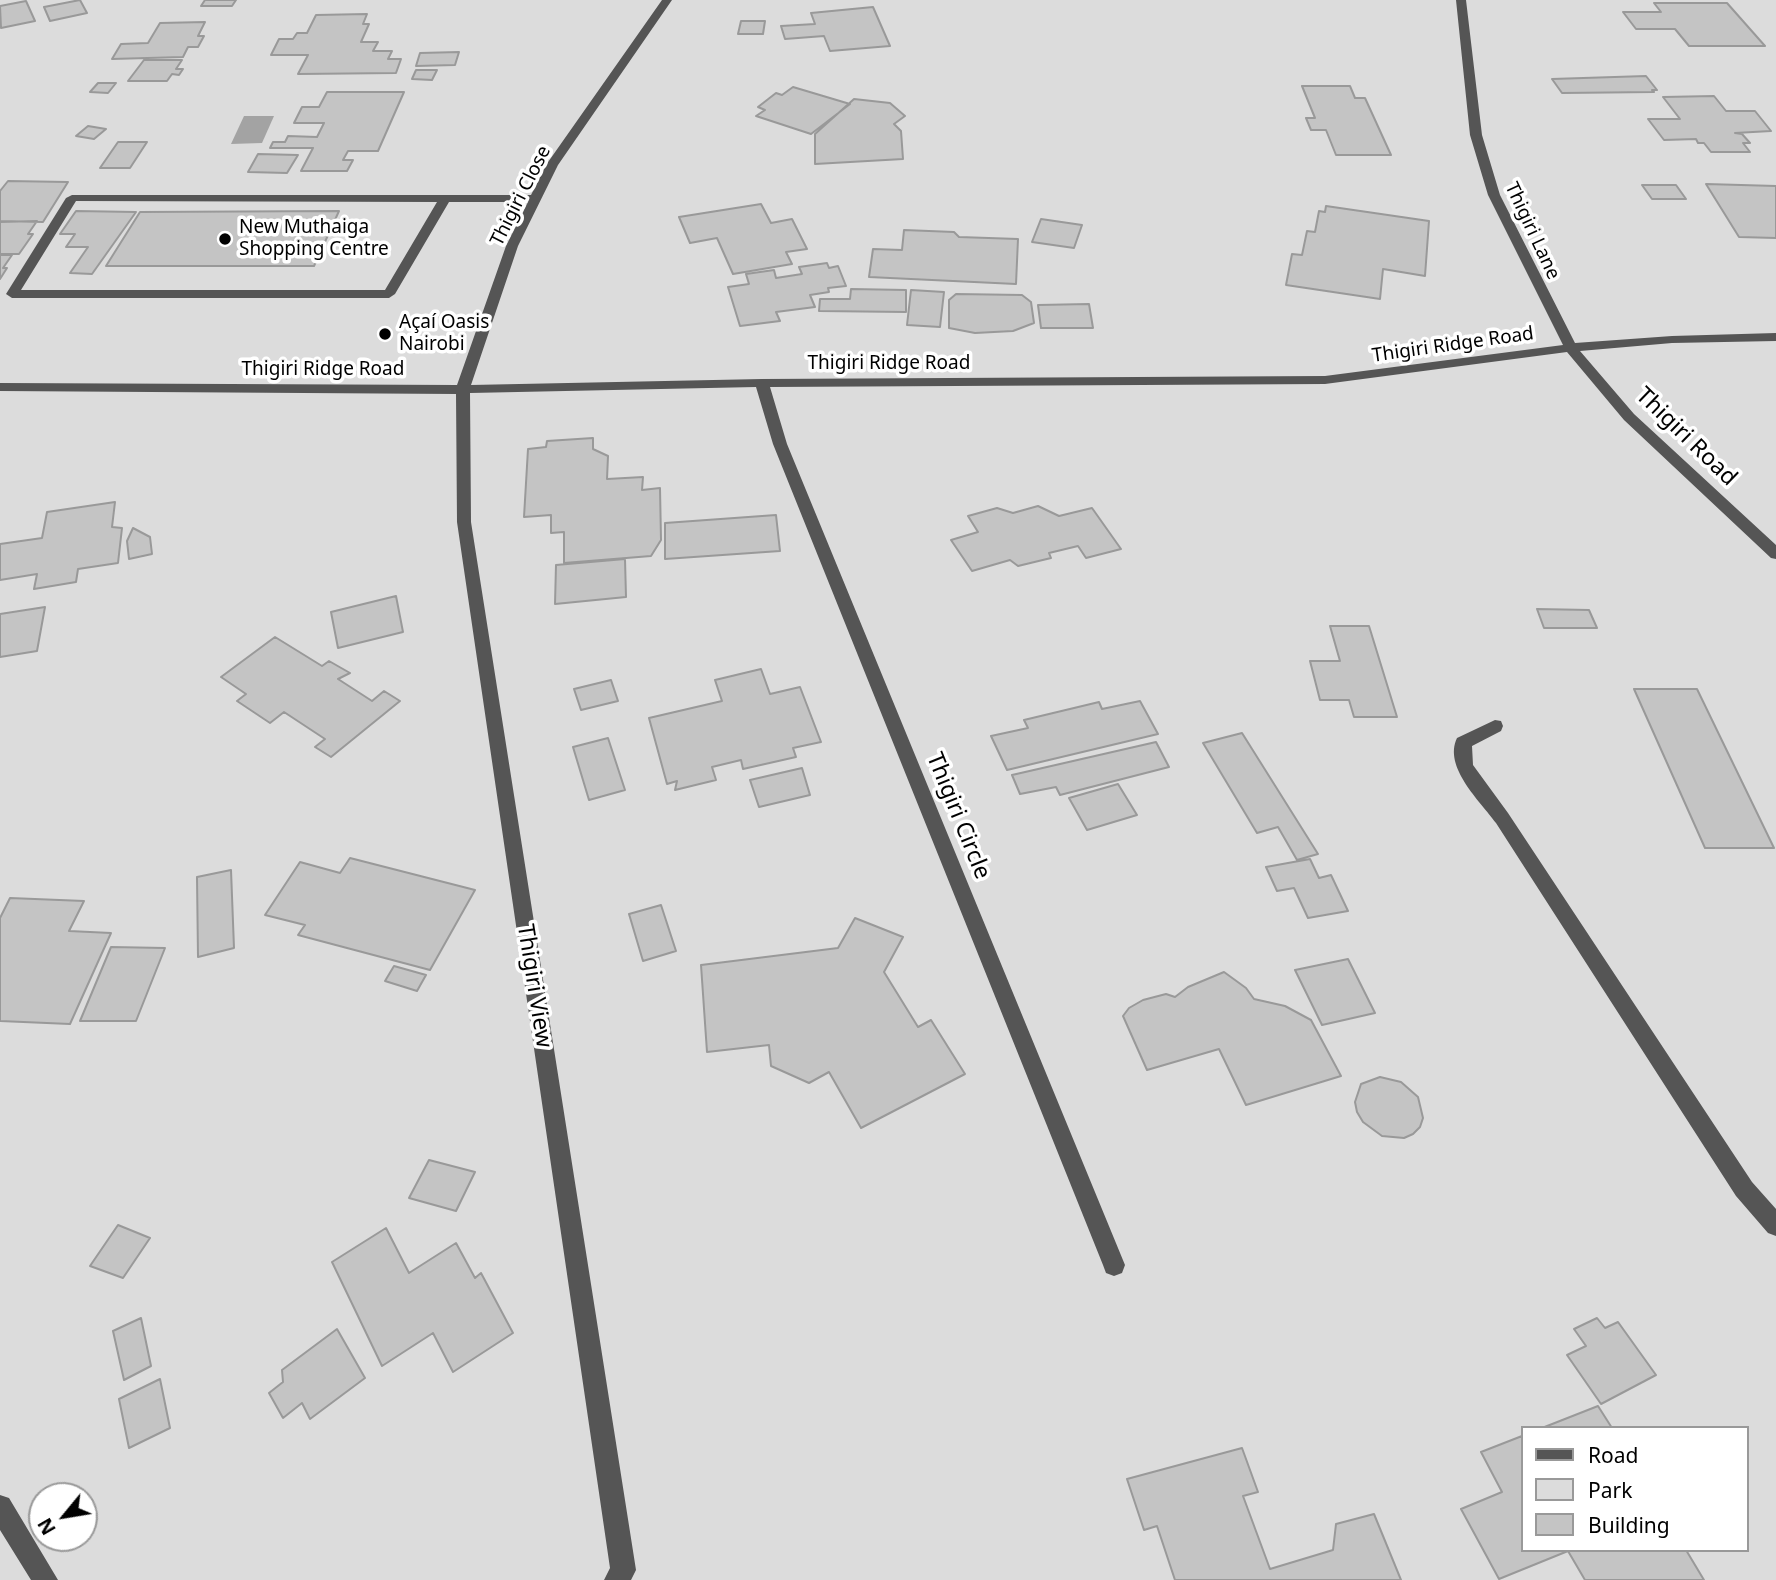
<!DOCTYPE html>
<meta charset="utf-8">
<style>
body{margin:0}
#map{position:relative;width:1776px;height:1580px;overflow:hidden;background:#fff;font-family:"Noto Sans",sans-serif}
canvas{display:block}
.legend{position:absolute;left:1521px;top:1426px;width:228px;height:126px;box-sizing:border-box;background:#fff;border:2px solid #999;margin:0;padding:9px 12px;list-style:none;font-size:21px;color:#000}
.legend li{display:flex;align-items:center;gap:14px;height:35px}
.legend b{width:35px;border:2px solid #999}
.north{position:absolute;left:28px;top:1482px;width:70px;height:70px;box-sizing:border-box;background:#fff;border:2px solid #999;border-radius:50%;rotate:240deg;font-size:19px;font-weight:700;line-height:28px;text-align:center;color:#000}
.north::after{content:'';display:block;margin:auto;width:24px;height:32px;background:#000;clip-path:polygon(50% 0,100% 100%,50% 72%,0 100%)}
</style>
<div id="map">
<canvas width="1776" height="1580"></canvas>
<ul class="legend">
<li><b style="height:9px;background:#555"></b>Road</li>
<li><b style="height:19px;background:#dcdcdc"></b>Park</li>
<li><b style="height:19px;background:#c4c4c4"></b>Building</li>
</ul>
<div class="north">N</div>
</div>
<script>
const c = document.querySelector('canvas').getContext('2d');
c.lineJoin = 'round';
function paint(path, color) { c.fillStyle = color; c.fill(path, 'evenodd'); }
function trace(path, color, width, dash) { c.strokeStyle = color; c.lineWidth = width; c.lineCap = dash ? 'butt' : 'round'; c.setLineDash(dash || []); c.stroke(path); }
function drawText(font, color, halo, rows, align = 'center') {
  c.font = font + ' "Noto Sans",sans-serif'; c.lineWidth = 7; c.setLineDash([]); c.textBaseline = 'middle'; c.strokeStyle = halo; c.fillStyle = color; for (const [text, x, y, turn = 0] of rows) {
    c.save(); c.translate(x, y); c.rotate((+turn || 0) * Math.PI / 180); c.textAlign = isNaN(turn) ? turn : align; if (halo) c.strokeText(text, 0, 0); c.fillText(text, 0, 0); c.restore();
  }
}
paint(new Path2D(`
 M 0,0 L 1776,0 L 1776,1580 L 0,1580 ZM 1522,1428 L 1746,1428 L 1746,1550 L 1522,1550 ZM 42,1496 L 84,1496 L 84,1538 L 42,1538 Z`), '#dcdcdc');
paint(new Path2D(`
 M 244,116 L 274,116 L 262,143 L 231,144 Z`), '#a3a3a3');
const building = new Path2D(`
 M 80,0 L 87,13 L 50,21 L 44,7 Z
 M 205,0 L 236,0 L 232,6 L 201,6 Z
 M 26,1 L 35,21 L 1,28 L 0,6 Z
 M 1654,3 L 1727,3 L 1765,46 L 1689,46 L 1675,29 L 1636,29 L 1623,12 L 1661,12 Z
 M 873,7 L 890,46 L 830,51 L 824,36 L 785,39 L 781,26 L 815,24 L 811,13 Z
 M 367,14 L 363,24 L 369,24 L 361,42 L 378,42 L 373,51 L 392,51 L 388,59 L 401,59 L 396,73 L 298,74 L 308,55 L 271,55 L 279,39 L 293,39 L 297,33 L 307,33 L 316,15 Z
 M 741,21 L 765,21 L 763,34 L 738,34 Z
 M 205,22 L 198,36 L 204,36 L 198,47 L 188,47 L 183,57 L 112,59 L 121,44 L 148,43 L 160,23 Z
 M 459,52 L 455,65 L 416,66 L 420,53 Z
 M 144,60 L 182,60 L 176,69 L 183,69 L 179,75 L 172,74 L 167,81 L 128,81 Z
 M 416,70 L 437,70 L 432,80 L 412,79 Z
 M 1646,76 L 1657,90 L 1652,90 L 1654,92 L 1562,93 L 1552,79 Z
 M 98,83 L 116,83 L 108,93 L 90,92 Z
 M 1302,86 L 1350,86 L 1355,98 L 1365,98 L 1391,155 L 1336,155 L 1326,130 L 1311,130 L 1306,118 L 1315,118 Z
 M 793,87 L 850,104 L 811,134 L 756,116 L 765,110 L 758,107 L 776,93 L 782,95 Z
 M 327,92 L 404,92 L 378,151 L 348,151 L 343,160 L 353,160 L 347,171 L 301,171 L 313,148 L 270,148 L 273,142 L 285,142 L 288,136 L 317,137 L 324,123 L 294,123 L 302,107 L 319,107 Z
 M 1714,96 L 1726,111 L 1755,111 L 1771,131 L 1735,133 L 1742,134 L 1750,143 L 1743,143 L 1750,152 L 1711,152 L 1704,143 L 1698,143 L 1696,139 L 1664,140 L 1648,119 L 1680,119 L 1663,97 Z
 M 854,99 L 890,103 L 905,116 L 894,124 L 901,131 L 903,159 L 815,164 L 815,134 Z
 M 88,126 L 106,129 L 94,139 L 76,136 Z
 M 118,142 L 147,142 L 130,168 L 100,168 Z
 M 258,154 L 298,155 L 287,173 L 248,172 Z
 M 8,181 L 68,182 L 43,222 L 0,221 L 0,191 Z
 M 1706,184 L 1776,186 L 1776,238 L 1739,237 Z
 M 1642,185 L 1676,185 L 1686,199 L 1652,199 Z
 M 761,204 L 771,223 L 792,219 L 807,249 L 786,252 L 792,264 L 733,274 L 717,238 L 690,243 L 679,217 Z
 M 1326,206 L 1429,221 L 1425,276 L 1383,269 L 1380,299 L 1286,285 L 1292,254 L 1302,255 L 1307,231 L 1315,232 L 1319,211 L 1325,212 Z
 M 76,211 L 136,212 L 92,274 L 70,273 L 88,247 L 66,247 L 75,234 L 60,234 Z
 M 339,211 L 314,266 L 106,266 L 140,212 Z
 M 1041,219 L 1082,225 L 1074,248 L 1032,242 Z
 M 37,221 L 28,234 L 33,234 L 19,254 L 0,254 L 0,222 Z
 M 904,230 L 954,232 L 959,237 L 1018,239 L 1016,284 L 869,277 L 873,249 L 902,250 Z
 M 0,255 L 12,255 L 3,268 L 7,268 L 0,279 Z
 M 827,263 L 829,268 L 838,266 L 846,286 L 828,288 L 829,292 L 810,295 L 815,307 L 776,312 L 780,321 L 740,326 L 728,287 L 749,284 L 746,274 L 774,270 L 776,278 L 802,274 L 799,267 Z
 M 851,289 L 906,290 L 906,312 L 819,311 L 820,299 L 850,299 Z
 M 911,290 L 944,292 L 940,327 L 907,325 Z
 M 956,294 L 1022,295 L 1031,302 L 1034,323 L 1013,331 L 975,333 L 949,328 L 949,300 Z
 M 1089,304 L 1093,328 L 1041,328 L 1038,305 Z
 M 593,438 L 593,449 L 608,456 L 607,479 L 643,477 L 642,490 L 660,488 L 661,540 L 651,556 L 564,563 L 564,532 L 551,533 L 551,515 L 524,517 L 528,449 L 546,447 L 547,441 Z
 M 115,502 L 112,527 L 122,528 L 118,563 L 78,569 L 76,582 L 34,589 L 37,574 L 0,580 L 0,544 L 42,538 L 47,512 Z
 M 1038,506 L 1059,516 L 1092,508 L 1121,549 L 1086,558 L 1078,546 L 1049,553 L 1051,558 L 1018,566 L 1010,560 L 972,571 L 951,540 L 978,532 L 968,516 L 997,508 L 1013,513 Z
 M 776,515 L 780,551 L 665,559 L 665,523 Z
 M 133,528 L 150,537 L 152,554 L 129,559 L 127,541 Z
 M 625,559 L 626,597 L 555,604 L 556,565 Z
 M 396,596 L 403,632 L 338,648 L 331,612 Z
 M 45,607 L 37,651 L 0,657 L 0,614 Z
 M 1537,609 L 1589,610 L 1597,628 L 1544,628 Z
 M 1330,626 L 1369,626 L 1397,717 L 1354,717 L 1349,700 L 1320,700 L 1310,661 L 1340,661 Z
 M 275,637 L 322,666 L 329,661 L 350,673 L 338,679 L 372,701 L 384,691 L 400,701 L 331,757 L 315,747 L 325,739 L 284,712 L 270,723 L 237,701 L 246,694 L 221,677 Z
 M 761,669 L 770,694 L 800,687 L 821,742 L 793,748 L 796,757 L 743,769 L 741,760 L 712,767 L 716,780 L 675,790 L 677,781 L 667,784 L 649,718 L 722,701 L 715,680 Z
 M 611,680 L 618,701 L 581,710 L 574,689 Z
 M 1634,689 L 1697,689 L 1774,848 L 1705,848 Z
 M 1140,701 L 1158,734 L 1007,770 L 991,736 L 1028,728 L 1024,720 L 1099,702 L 1102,709 Z
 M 1242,733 L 1318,854 L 1297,860 L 1278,827 L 1257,833 L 1203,743 Z
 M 608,738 L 625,790 L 589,800 L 573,747 Z
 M 1156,742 L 1169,767 L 1060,795 L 1056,787 L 1020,794 L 1012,775 Z
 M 802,768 L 810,795 L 759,807 L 750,780 Z
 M 1118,784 L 1137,815 L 1087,830 L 1069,798 Z
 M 350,858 L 475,890 L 430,970 L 298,935 L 305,925 L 265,915 L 300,862 L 340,873 Z
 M 1310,859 L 1319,878 L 1331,875 L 1348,911 L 1308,918 L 1294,888 L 1277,891 L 1266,867 Z
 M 231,870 L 234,948 L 198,957 L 197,877 Z
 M 10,898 L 84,901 L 69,931 L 111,933 L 70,1024 L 0,1021 L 0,918 Z
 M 661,905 L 676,951 L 643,961 L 629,914 Z
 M 855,918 L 903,937 L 884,972 L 918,1027 L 931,1020 L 965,1074 L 861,1128 L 829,1072 L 809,1083 L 771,1066 L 769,1045 L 707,1052 L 701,965 L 838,948 Z
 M 111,947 L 165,948 L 136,1021 L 80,1021 Z
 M 1348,959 L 1375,1013 L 1322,1025 L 1295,970 Z
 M 394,966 L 426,975 L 417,991 L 385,981 Z
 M 1224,972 L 1246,988 L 1254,999 L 1285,1006 L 1311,1020 L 1341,1076 L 1246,1105 L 1219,1049 L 1147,1070 L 1123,1016 L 1129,1008 L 1143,1000 L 1166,994 L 1175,997 L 1188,987 Z
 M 1380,1077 L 1401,1082 L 1418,1097 L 1423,1118 L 1420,1127 L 1413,1134 L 1404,1138 L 1382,1136 L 1363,1122 L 1357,1112 L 1355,1102 L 1361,1084 Z
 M 429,1160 L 475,1172 L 456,1211 L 409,1198 Z
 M 118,1225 L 150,1238 L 123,1278 L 90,1266 Z
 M 386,1228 L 409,1273 L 456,1243 L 475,1278 L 481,1273 L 513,1333 L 453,1372 L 433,1333 L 382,1366 L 332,1262 Z
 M 141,1318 L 151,1366 L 124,1380 L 113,1331 Z
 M 1597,1318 L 1605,1328 L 1618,1322 L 1656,1375 L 1601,1404 L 1567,1355 L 1586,1346 L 1574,1329 Z
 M 337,1329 L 365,1378 L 310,1419 L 302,1403 L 283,1418 L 269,1393 L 283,1382 L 282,1370 Z
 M 160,1379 L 170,1428 L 129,1448 L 119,1399 Z
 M 1598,1406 L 1612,1428 L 1542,1428 Z
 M 1522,1436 L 1522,1550 L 1686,1550 L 1704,1580 L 1585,1580 L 1568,1551 L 1499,1579 L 1461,1509 L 1502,1492 L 1481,1452 Z
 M 1242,1448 L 1258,1492 L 1243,1496 L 1270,1569 L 1333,1550 L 1336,1524 L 1374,1514 L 1401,1580 L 1175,1580 L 1157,1526 L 1144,1530 L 1127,1479 Z`);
paint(building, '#c4c4c4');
trace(building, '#999', 2);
paint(new Path2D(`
 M 662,0 L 672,0 L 558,165 L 518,246 L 471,385 L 762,379 L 1325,376 L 1563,345 L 1488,195 L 1470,135 L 1456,0 L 1466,0 L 1482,135 L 1500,195 L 1575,343 L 1672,336 L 1776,333 L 1776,341 L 1672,343 L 1580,351 L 1634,414 L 1776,545 L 1776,559 L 1771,558 L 1624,420 L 1567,352 L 1325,384 L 770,387 L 787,444 L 1125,1265 L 1122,1273 L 1114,1276 L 1106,1273 L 1103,1265 L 773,444 L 756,387 L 470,393 L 471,522 L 636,1570 L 631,1580 L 604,1580 L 610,1568 L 457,522 L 456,394 L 0,391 L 0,383 L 457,385 L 506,246 L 528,202 L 449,202 L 395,294 L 389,298 L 12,298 L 6,294 L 66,198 L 72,195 L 531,195 L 546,165 ZM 76,201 L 437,202 L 385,290 L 21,290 Z
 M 1495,720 L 1501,721 L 1503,726 L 1501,731 L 1472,746 L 1473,765 L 1508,813 L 1752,1182 L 1776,1209 L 1776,1236 L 1768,1233 L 1736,1196 L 1496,823 C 1480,801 1443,767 1457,738 Z
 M 0,1495 L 9,1498 L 58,1580 L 31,1580 L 0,1530 Z`), '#555');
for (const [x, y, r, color] of [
 [225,239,7,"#000"],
 [385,334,7,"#000"]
]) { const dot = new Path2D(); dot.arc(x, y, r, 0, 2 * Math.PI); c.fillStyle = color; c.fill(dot); trace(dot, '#fff', 2.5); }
drawText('19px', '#000', '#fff', [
 ["Thigiri Close",521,196,-63],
 ["Thigiri Lane",1532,231,65],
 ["Thigiri Ridge Road",1453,345,-8],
 ["Thigiri Ridge Road",889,364],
 ["Thigiri Ridge Road",323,370]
]);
drawText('19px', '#000', '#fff', [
 ["New Muthaiga",239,228],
 ["Shopping Centre",239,250],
 ["Açaí Oasis",399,323],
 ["Nairobi",399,345]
], 'left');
drawText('23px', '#000', '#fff', [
 ["Thigiri Road",1686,437,44],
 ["Thigiri Circle",958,816,68],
 ["Thigiri View",534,986,81]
]);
</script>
